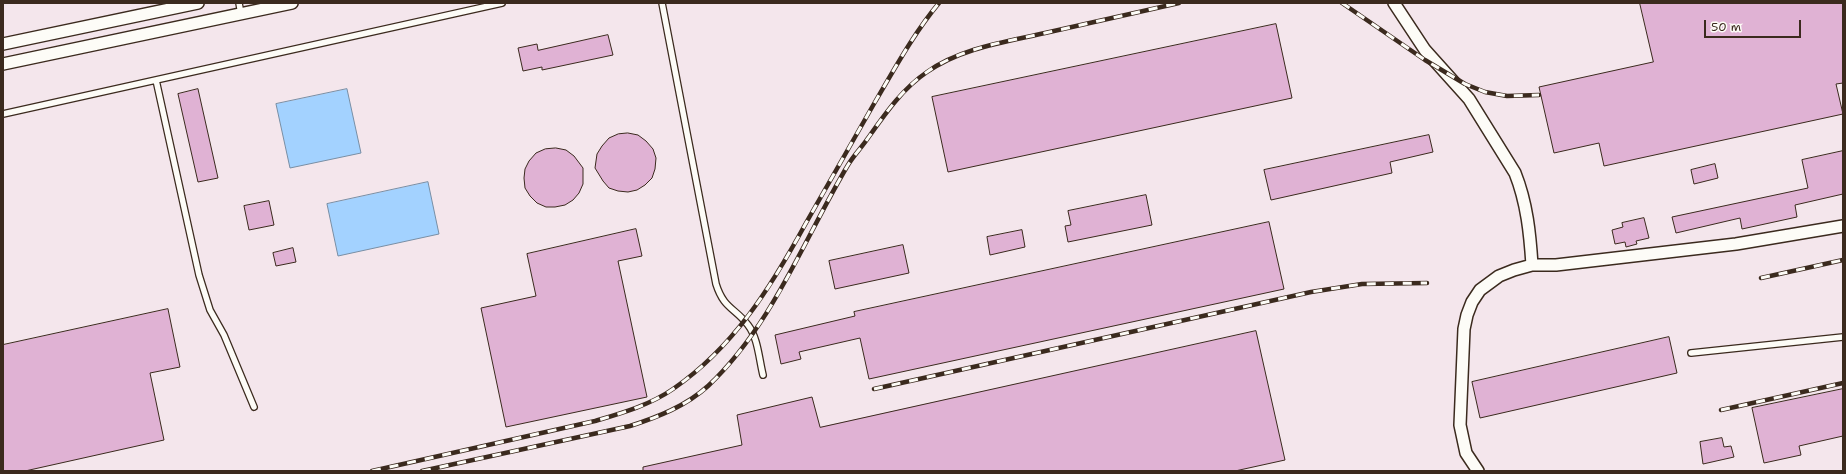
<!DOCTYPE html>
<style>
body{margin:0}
#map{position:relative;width:1846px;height:474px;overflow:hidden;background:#fdfcf7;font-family:"Shantell Sans",sans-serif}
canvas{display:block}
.frame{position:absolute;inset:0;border:4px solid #3b2a1e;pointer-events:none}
.scale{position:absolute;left:1704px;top:20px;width:97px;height:18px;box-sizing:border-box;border:2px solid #3b2a1e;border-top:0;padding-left:5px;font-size:12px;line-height:14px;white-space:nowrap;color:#3b2a1e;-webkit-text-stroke:3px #fdfcf7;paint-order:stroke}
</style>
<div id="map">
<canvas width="1846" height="474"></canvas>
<div class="frame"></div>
<div class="scale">50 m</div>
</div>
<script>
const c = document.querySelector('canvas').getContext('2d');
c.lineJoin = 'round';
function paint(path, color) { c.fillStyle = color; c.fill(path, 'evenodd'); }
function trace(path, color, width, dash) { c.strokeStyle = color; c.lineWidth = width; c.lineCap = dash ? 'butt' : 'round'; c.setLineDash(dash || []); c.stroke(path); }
paint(new Path2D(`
 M 3,3 L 1843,3 L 1843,471 L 3,471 Z`), '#f4e6ec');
const water = new Path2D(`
 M 347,89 L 361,153 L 290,168 L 276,104 Z
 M 428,182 L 439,234 L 338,256 L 327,204 Z`);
paint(water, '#a3d2ff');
trace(water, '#798fa5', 1);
const building = new Path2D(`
 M 1640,3 L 1843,3 L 1843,83 L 1836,84 L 1843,114 L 1604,166 L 1599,143 L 1554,153 L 1539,87 L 1653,62 Z
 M 1276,24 L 1292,98 L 948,172 L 932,97 Z
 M 608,35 L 613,55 L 542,70 L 542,67 L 523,71 L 518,48 L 537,44 L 538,50 Z
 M 198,89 L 218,178 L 198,182 L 178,94 Z
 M 628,133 L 638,135 L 646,141 L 653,149 L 656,158 L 655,169 L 652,178 L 645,185 L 637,190 L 628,192 L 618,191 L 609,188 L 603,181 L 595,168 L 597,154 L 602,146 L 609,138 L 618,134 Z
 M 1429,135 L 1433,152 L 1390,162 L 1392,173 L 1271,200 L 1264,170 Z
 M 556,148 L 566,150 L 574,156 L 583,168 L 583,184 L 579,193 L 573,200 L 565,205 L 555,207 L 546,207 L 537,203 L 530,196 L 525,188 L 524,178 L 525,169 L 529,161 L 536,153 L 545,149 Z
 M 1843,151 L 1843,194 L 1795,205 L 1797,217 L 1742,229 L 1740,218 L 1676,233 L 1672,217 L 1808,188 L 1802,160 Z
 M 1715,164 L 1718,178 L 1694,184 L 1691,170 Z
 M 1146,195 L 1152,225 L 1068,242 L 1065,226 L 1071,225 L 1068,211 Z
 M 269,201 L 274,225 L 249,230 L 244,206 Z
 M 1644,218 L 1649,238 L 1636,241 L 1637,244 L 1626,247 L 1625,242 L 1615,244 L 1612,230 L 1623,227 L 1622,223 Z
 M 1269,222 L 1284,289 L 869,379 L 860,338 L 799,352 L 801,359 L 781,364 L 775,335 L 855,316 L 854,312 Z
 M 636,229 L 642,256 L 618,261 L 647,397 L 506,427 L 481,308 L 536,296 L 527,254 Z
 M 1022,230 L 1025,247 L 990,255 L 987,237 Z
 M 903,245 L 909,273 L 835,289 L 829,261 Z
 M 293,248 L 296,262 L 276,266 L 273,253 Z
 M 168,309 L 180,367 L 150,373 L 164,440 L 25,471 L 3,471 L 3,345 Z
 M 1256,331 L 1285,460 L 1235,471 L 643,471 L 643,467 L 742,445 L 737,415 L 812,397 L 820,427 Z
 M 1669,337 L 1677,373 L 1480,418 L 1472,382 Z
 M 1843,389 L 1843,436 L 1799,446 L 1801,455 L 1764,463 L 1752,408 Z
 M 1722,438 L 1724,447 L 1731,446 L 1734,457 L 1703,464 L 1700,442 Z`);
paint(building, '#e0b2d4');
trace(building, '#3b2a1e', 1);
const lane = new Path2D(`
 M 239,3 L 241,14
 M 662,3 L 716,284 C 724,309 734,307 748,325 C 758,338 759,359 763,375
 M 156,80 L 199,275 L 210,310 L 224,335 L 254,407
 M 3,114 L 502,3
 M 1691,353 L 1843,337`);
const street = new Path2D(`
 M 1394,3 L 1425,50 L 1469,99 L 1515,173 C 1527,203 1530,234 1532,265
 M 3,44 L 198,3
 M 3,64 L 292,3
 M 1478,471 L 1466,453 L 1460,425 L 1464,329 L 1467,315 L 1472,302 L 1480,290 L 1499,276 L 1514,270 L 1532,265 L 1556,265 L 1736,244 L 1843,226`);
trace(lane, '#3b2a1e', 8);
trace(street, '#3b2a1e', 14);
trace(lane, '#fdfcf7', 5.5);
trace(street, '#fdfcf7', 11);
const rail = new Path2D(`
 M 1342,3 L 1425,60 L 1465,84 L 1485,92 L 1507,96 L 1539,95
 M 1761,278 L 1843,260
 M 874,389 L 1311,292 L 1362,284 L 1427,283
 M 1721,410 L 1843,383
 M 372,471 L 595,421 C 622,413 650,405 673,389 C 734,347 771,287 806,223 C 829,183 852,142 875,102 C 895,68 914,33 939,3
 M 422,471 L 630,426 C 658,417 686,406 708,386 C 772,326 804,239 848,165 C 854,155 862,147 868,138 C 885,114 902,89 927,72 C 961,48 1005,42 1045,33 C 1090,23 1134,13 1179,3`);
trace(rail, '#3b2a1e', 4.5);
trace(rail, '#fdfcf7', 3, [9]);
</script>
